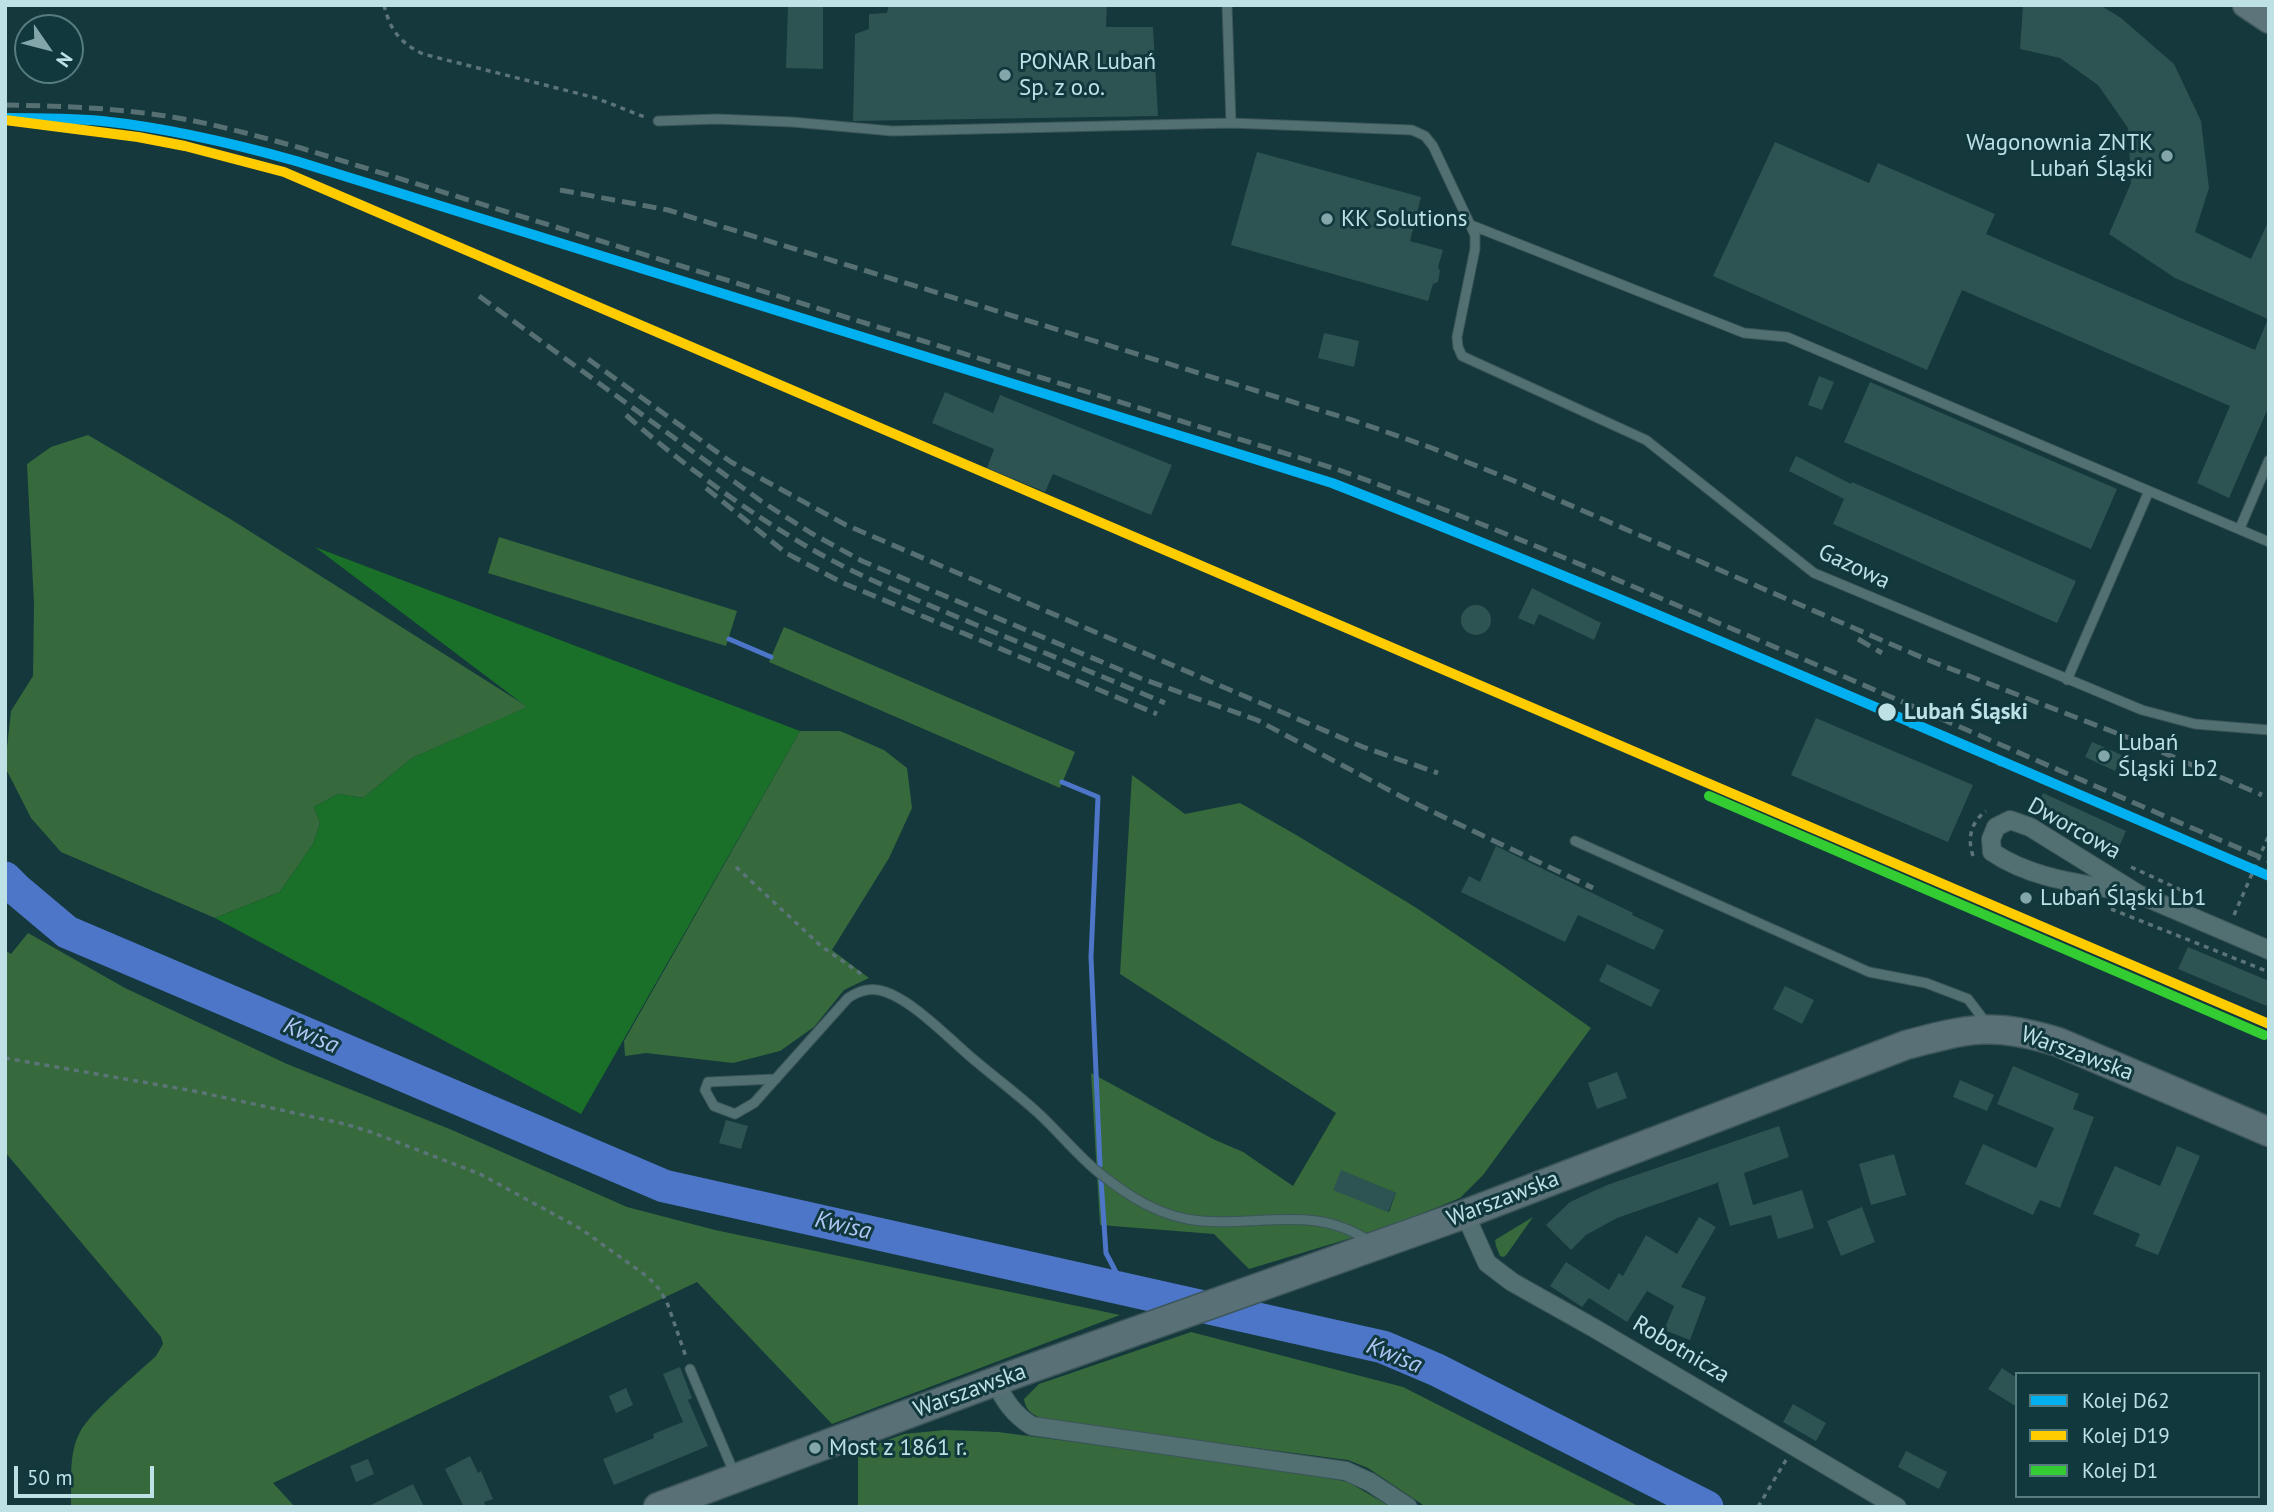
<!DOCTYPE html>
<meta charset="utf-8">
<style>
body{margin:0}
#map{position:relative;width:2274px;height:1512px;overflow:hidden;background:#14383b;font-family:"PT Sans",sans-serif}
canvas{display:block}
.frame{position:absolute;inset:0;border:7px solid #bee1e5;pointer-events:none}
.legend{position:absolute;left:2015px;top:1372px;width:245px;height:126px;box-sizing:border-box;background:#11383d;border:2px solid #567c80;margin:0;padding:9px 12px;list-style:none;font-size:21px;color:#bee1e5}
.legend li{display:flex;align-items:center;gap:14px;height:35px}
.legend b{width:35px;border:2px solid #567c80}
.north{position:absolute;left:14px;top:14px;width:70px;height:70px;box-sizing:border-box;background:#11383d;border:2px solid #567c80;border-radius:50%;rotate:125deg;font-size:19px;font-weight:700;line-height:28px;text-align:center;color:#bee1e5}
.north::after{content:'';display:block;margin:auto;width:24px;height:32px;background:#82a6aa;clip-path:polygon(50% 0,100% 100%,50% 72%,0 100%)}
.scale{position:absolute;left:14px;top:1466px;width:140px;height:32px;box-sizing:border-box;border:4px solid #bee1e5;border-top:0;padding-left:9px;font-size:21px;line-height:24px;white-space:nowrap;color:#bee1e5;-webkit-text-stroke:5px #11383d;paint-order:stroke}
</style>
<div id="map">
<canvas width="2274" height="1512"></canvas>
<div class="frame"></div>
<ul class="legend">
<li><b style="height:9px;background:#00b0f0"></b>Kolej D62</li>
<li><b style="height:9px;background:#fc0"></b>Kolej D19</li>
<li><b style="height:9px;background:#3c3"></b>Kolej D1</li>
</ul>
<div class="north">N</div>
<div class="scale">50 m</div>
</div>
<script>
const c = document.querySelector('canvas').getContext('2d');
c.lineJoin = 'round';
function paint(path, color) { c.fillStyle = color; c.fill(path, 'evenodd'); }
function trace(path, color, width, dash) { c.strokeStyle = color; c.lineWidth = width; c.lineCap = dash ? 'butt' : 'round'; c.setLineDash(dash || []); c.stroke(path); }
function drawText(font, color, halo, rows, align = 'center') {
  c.font = font + ' "PT Sans",sans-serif'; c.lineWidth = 6; c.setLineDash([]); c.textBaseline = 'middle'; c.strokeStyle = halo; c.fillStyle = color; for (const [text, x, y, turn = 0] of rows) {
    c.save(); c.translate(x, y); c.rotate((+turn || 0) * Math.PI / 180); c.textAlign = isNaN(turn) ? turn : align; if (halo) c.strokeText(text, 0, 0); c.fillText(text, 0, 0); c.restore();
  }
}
paint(new Path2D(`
 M 88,435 L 232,520 L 528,707 L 412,758 L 363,798 L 338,794 L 314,807 L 320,823 L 313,844 L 280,892 L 215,918 L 61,852 L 31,818 L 5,767 L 11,711 L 33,676 L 34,604 L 27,464 L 51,447 Z
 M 499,537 L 737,611 L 726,646 L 488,573 Z
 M 784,627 L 1075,752 L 1060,788 L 769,662 Z
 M 800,731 L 840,731 L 884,750 L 907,768 L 912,808 L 889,858 L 832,950 L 869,978 L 844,990 L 814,1027 L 780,1051 L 733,1063 L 646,1053 L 625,1056 L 624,1041 Z
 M 1132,775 L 1185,814 L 1240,803 L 1298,836 L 1415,907 L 1503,966 L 1591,1028 L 1483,1175 L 1460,1198 L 1394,1225 L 1249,1269 L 1214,1234 L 1100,1225 L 1091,1073 L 1213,1139 L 1243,1152 L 1293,1186 L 1336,1113 L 1120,974 ZM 1342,1171 L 1396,1193 L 1389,1212 L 1334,1190 Z
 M 28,933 L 125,988 L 287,1064 L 452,1130 L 627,1207 L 715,1230 L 1120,1315 L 832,1424 L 697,1282 L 273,1483 L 295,1507 L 71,1507 C 72,1483 68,1454 80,1432 C 90,1412 138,1373 156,1356 L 163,1344 L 161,1337 L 5,1152 L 5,950 L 11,954 Z
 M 1533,1217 L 1507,1254 L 1504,1257 L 1500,1256 L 1496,1246 L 1495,1240 Z
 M 1191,1332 L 1403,1387 L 1640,1507 L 1426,1507 L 1368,1468 L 1348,1460 L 1048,1421 C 1036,1416 1026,1413 1024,1399 L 1039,1384 Z
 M 945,1430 L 998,1432 L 1288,1470 L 1348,1482 L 1391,1507 L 858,1507 L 858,1451 L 904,1434 Z`), '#366a3d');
paint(new Path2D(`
 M 315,547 L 800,731 L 581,1114 L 215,918 L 280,892 L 313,844 L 320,823 L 314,807 L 338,794 L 363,798 L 412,758 L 527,707 Z`), '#1a7029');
trace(new Path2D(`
 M 729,639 L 771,657
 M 1062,782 L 1098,797 L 1091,957 L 1100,1165
 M 1101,1180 L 1106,1253 L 1126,1291`), '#4d75c8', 5);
trace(new Path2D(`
 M 5,878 L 17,890 L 67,932 L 664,1186 L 1383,1347 L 1437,1370 L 1707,1507`), '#4d75c8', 33);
paint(new Path2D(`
 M 788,5 L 823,5 L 823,69 L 786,68 Z
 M 889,5 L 1107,5 L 1106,27 L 1153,27 L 1158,116 L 853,121 L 855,34 L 869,29 L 869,14 L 887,13 Z
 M 2023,5 L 2100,5 L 2121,18 L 2174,64 L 2201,121 L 2209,188 L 2195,232 L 2251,259 L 2269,220 L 2269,406 L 2229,498 L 2197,483 L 2230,406 L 1962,290 L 1927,370 L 1713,276 L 1775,142 L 1869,183 L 1878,163 L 1995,214 L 1986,234 L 2255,350 L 2268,319 L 2175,278 L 2109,234 L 2131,183 L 2128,128 L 2098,85 L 2060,58 L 2020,49 Z
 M 1257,152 L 1421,197 L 1410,241 L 1443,250 L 1438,267 L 1440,271 L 1438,282 L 1433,284 L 1428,301 L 1231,245 Z
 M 1324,333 L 1359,341 L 1354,367 L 1318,358 Z
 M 1819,376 L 1834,382 L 1822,410 L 1808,405 Z
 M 1870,382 L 2117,489 L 2091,549 L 1844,442 Z
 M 945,392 L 993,413 L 1000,395 L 1172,465 L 1151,515 L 1053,474 L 1045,492 L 987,468 L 994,449 L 932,423 Z
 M 1796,456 L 1851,484 L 1852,482 L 2076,581 L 2057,623 L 1833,524 L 1844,499 L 1789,471 Z
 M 1532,588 L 1601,623 L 1594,640 L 1539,614 L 1534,625 L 1518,618 Z
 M1461 620a15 15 0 1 1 30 0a15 15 0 1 1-30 0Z
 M 1816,718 L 1973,785 L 1948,842 L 1791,775 Z
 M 2092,742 L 2122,755 L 2115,771 L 2085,757 Z
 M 2043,793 L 2126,831 L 2115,856 L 2078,839 L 2083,828 L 2036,809 Z
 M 1496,846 L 1633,913 L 1632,915 L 1664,930 L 1654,950 L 1578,915 L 1565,942 L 1461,892 L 1469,876 L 1480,882 Z
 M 2188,947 L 2269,981 L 2269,1007 L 2178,969 Z
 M 1607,964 L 1660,990 L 1651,1007 L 1599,981 Z
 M 1785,986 L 1814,1000 L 1802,1024 L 1773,1009 Z
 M 2013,1066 L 2079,1094 L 2073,1109 L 2094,1117 L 2060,1208 L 2040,1200 L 2033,1215 L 1965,1184 L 1983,1144 L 2036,1168 L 2054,1128 L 1997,1104 Z
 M 1617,1072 L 1627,1098 L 1597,1109 L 1588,1083 Z
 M 1960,1080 L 1994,1095 L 1987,1111 L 1953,1097 Z
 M 726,1120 L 748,1126 L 741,1149 L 719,1143 Z
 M 1779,1126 L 1789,1157 L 1744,1173 L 1753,1205 L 1802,1190 L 1814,1228 L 1778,1239 L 1771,1215 L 1730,1226 L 1718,1184 L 1720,1182 L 1617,1218 L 1586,1235 L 1571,1250 L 1546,1225 L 1570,1202 L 1607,1185 Z
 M 2177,1146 L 2200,1156 L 2158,1255 L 2135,1246 L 2140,1234 L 2093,1214 L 2115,1166 L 2160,1186 Z
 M 1894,1154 L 1906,1195 L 1871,1205 L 1859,1164 Z
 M 1341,1170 L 1396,1193 L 1388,1212 L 1333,1190 Z
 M 1862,1207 L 1875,1242 L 1841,1256 L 1827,1221 Z
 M 1699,1217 L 1716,1227 L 1681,1287 L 1706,1297 L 1690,1340 L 1664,1330 L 1674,1306 L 1647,1291 L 1627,1322 L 1589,1298 L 1582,1307 L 1550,1286 L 1566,1262 L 1609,1290 L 1619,1273 L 1623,1276 L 1646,1235 L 1677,1254 Z
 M 680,1367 L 692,1398 L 688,1400 L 708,1446 L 614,1485 L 603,1459 L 654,1438 L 653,1434 L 683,1422 L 663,1374 Z
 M 2002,1368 L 2017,1378 L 2017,1407 L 1988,1389 Z
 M 626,1388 L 633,1405 L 616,1413 L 609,1396 Z
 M 1793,1404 L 1826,1423 L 1816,1441 L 1783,1422 Z
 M 1906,1451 L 1947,1472 L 1939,1489 L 1898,1467 Z
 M 470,1456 L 478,1473 L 481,1471 L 493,1499 L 484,1502 L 486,1507 L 464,1507 L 445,1469 Z
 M 368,1459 L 374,1474 L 356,1482 L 350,1466 Z
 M 413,1484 L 424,1507 L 367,1507 Z`), '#2d5453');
const service = new Path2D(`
 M 1227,5 L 1231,123 L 1412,130 L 1425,136 L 1433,146 L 1475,235 L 1475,249 L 1457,337 L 1458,347 L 1462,356 L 1646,440 L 1814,573 L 2142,710 L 2195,724 L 2269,730
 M 658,121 L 717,119 L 792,122 L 892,131 L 1231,123
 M 1471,225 L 1744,333 L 1787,337 L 2269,542
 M 2240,528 L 2269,460
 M 2067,680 L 2149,491
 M 1575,841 L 1869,972 L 1926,983 L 1968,999 L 1987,1024
 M 776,1079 L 708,1082 L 705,1090 L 714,1106 L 735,1114 L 754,1103 L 848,998 C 857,992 866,988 878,990 C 908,995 948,1038 972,1058 C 993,1076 1016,1093 1037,1112 C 1058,1131 1076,1154 1098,1172 C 1128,1196 1161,1218 1202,1221 C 1263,1226 1316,1204 1372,1243
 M 690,1369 L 735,1475`);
const minor = new Path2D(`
 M 2138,894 C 2088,884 2035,881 1992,852 L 1991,839 L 1996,827 L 2010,820 L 2030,827 L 2138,894 L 2269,950
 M 1465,1214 L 1487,1263 L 1512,1282 L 1594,1328 L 1897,1507
 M 995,1382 C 1005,1401 1013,1414 1032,1426 L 1346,1471 L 1370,1482 L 1408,1507`);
const secondary = new Path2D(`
 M 2245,5 L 2269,21`);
const primary = new Path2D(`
 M 658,1507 L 1018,1373 L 1465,1214 L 1906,1045 C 1970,1028 1994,1022 2058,1042 L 2269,1132`);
trace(service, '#3b5558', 11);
trace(minor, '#3b5558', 20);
trace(secondary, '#3b5558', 27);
trace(primary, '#3b5558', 31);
trace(new Path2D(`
 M 384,5 C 390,30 400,43 423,54 L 596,98 L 647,118
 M 1910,728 L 1914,719
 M 1999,766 L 2002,757
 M 1782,819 L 1785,812
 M 1858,852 L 1861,844
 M 1973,856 C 1967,838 1971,822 1986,811
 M 736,867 L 821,946 L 864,976
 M 2131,867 L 2194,896
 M 1916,877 L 1919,870
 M 2111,909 L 2269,972
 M 2234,915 L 2269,835
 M 5,1058 L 194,1091 L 345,1124 L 371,1132 L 480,1174 L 581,1229 L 648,1277 L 660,1290 L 668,1305 L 686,1357
 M 1758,1507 L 1786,1460`), '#5b7477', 3.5, [5, 5]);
trace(service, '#526f72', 9);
trace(minor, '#526f72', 18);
trace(secondary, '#5c747a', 24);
trace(primary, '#5a7077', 28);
trace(new Path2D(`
 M 5,105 C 52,106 98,107 144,113 C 198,119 250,134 301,148 L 1339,470 C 1466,516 1591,568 1716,622 C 1901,700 2084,782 2269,861
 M 560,190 L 668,210 L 1355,421 L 1432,448 L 1512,480 L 1923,658 L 2129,738 L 2262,795
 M 479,296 L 761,501 L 811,533 L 862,561 L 1140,678 L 1257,720 L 1404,798 L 1593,888
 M 588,359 L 731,462 L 846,525 L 1363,747 L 1438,773
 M 626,415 C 679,462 745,510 806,546 C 859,577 917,600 974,624 C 1038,650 1101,676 1165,703
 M 706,488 L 786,553 L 843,583 L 1157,714
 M 1858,639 L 1882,653`), '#556f72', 5, [14, 7]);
trace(new Path2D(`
 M 5,118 C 37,118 70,118 102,121 C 168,128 232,143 296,161 L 1332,483 C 1647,606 1958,743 2269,876`), '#00b0f0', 10);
trace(new Path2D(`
 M 5,120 L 138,137 L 185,146 L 284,172 L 2269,1024`), '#fc0', 10);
trace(new Path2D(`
 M 1709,796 L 2264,1035`), '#3c3', 10);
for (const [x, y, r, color] of [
 [1005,75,7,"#82a6aa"],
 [2167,156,7,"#82a6aa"],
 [1327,219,7,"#82a6aa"],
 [1887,712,10,"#bee1e5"],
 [2104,756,7,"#82a6aa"],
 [2026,898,7,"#82a6aa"],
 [815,1448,7,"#82a6aa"]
]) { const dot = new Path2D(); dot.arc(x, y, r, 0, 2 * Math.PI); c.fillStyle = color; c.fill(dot); trace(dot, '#11383d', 2.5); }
drawText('23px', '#bee1e5', '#11383d', [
 ["PONAR Lubań",1019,62],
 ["Sp. z o.o.",1019,88],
 ["Wagonownia ZNTK",2153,143,"right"],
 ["Lubań Śląski",2153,169,"right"],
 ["KK Solutions",1341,219],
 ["Lubań",2118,743],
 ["Śląski Lb2",2118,769],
 ["Lubań Śląski Lb1",2040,898],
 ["Most z 1861 r.",829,1448]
], 'left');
drawText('23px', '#bee1e5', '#11383d', [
 ["Gazowa",1854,567,25],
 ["Dworcowa",2074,829,29],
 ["Warszawska",2077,1054,20],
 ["Warszawska",1503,1199,-21],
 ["Robotnicza",1681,1350,31],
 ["Warszawska",970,1391,-20]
]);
drawText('bold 23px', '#bee1e5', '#11383d', [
 ["Lubań Śląski",1904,712]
], 'left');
drawText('italic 24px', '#b0c7f6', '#11383d', [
 ["Kwisa",311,1036,23],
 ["Kwisa",843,1226,13],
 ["Kwisa",1394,1356,22]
]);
</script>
